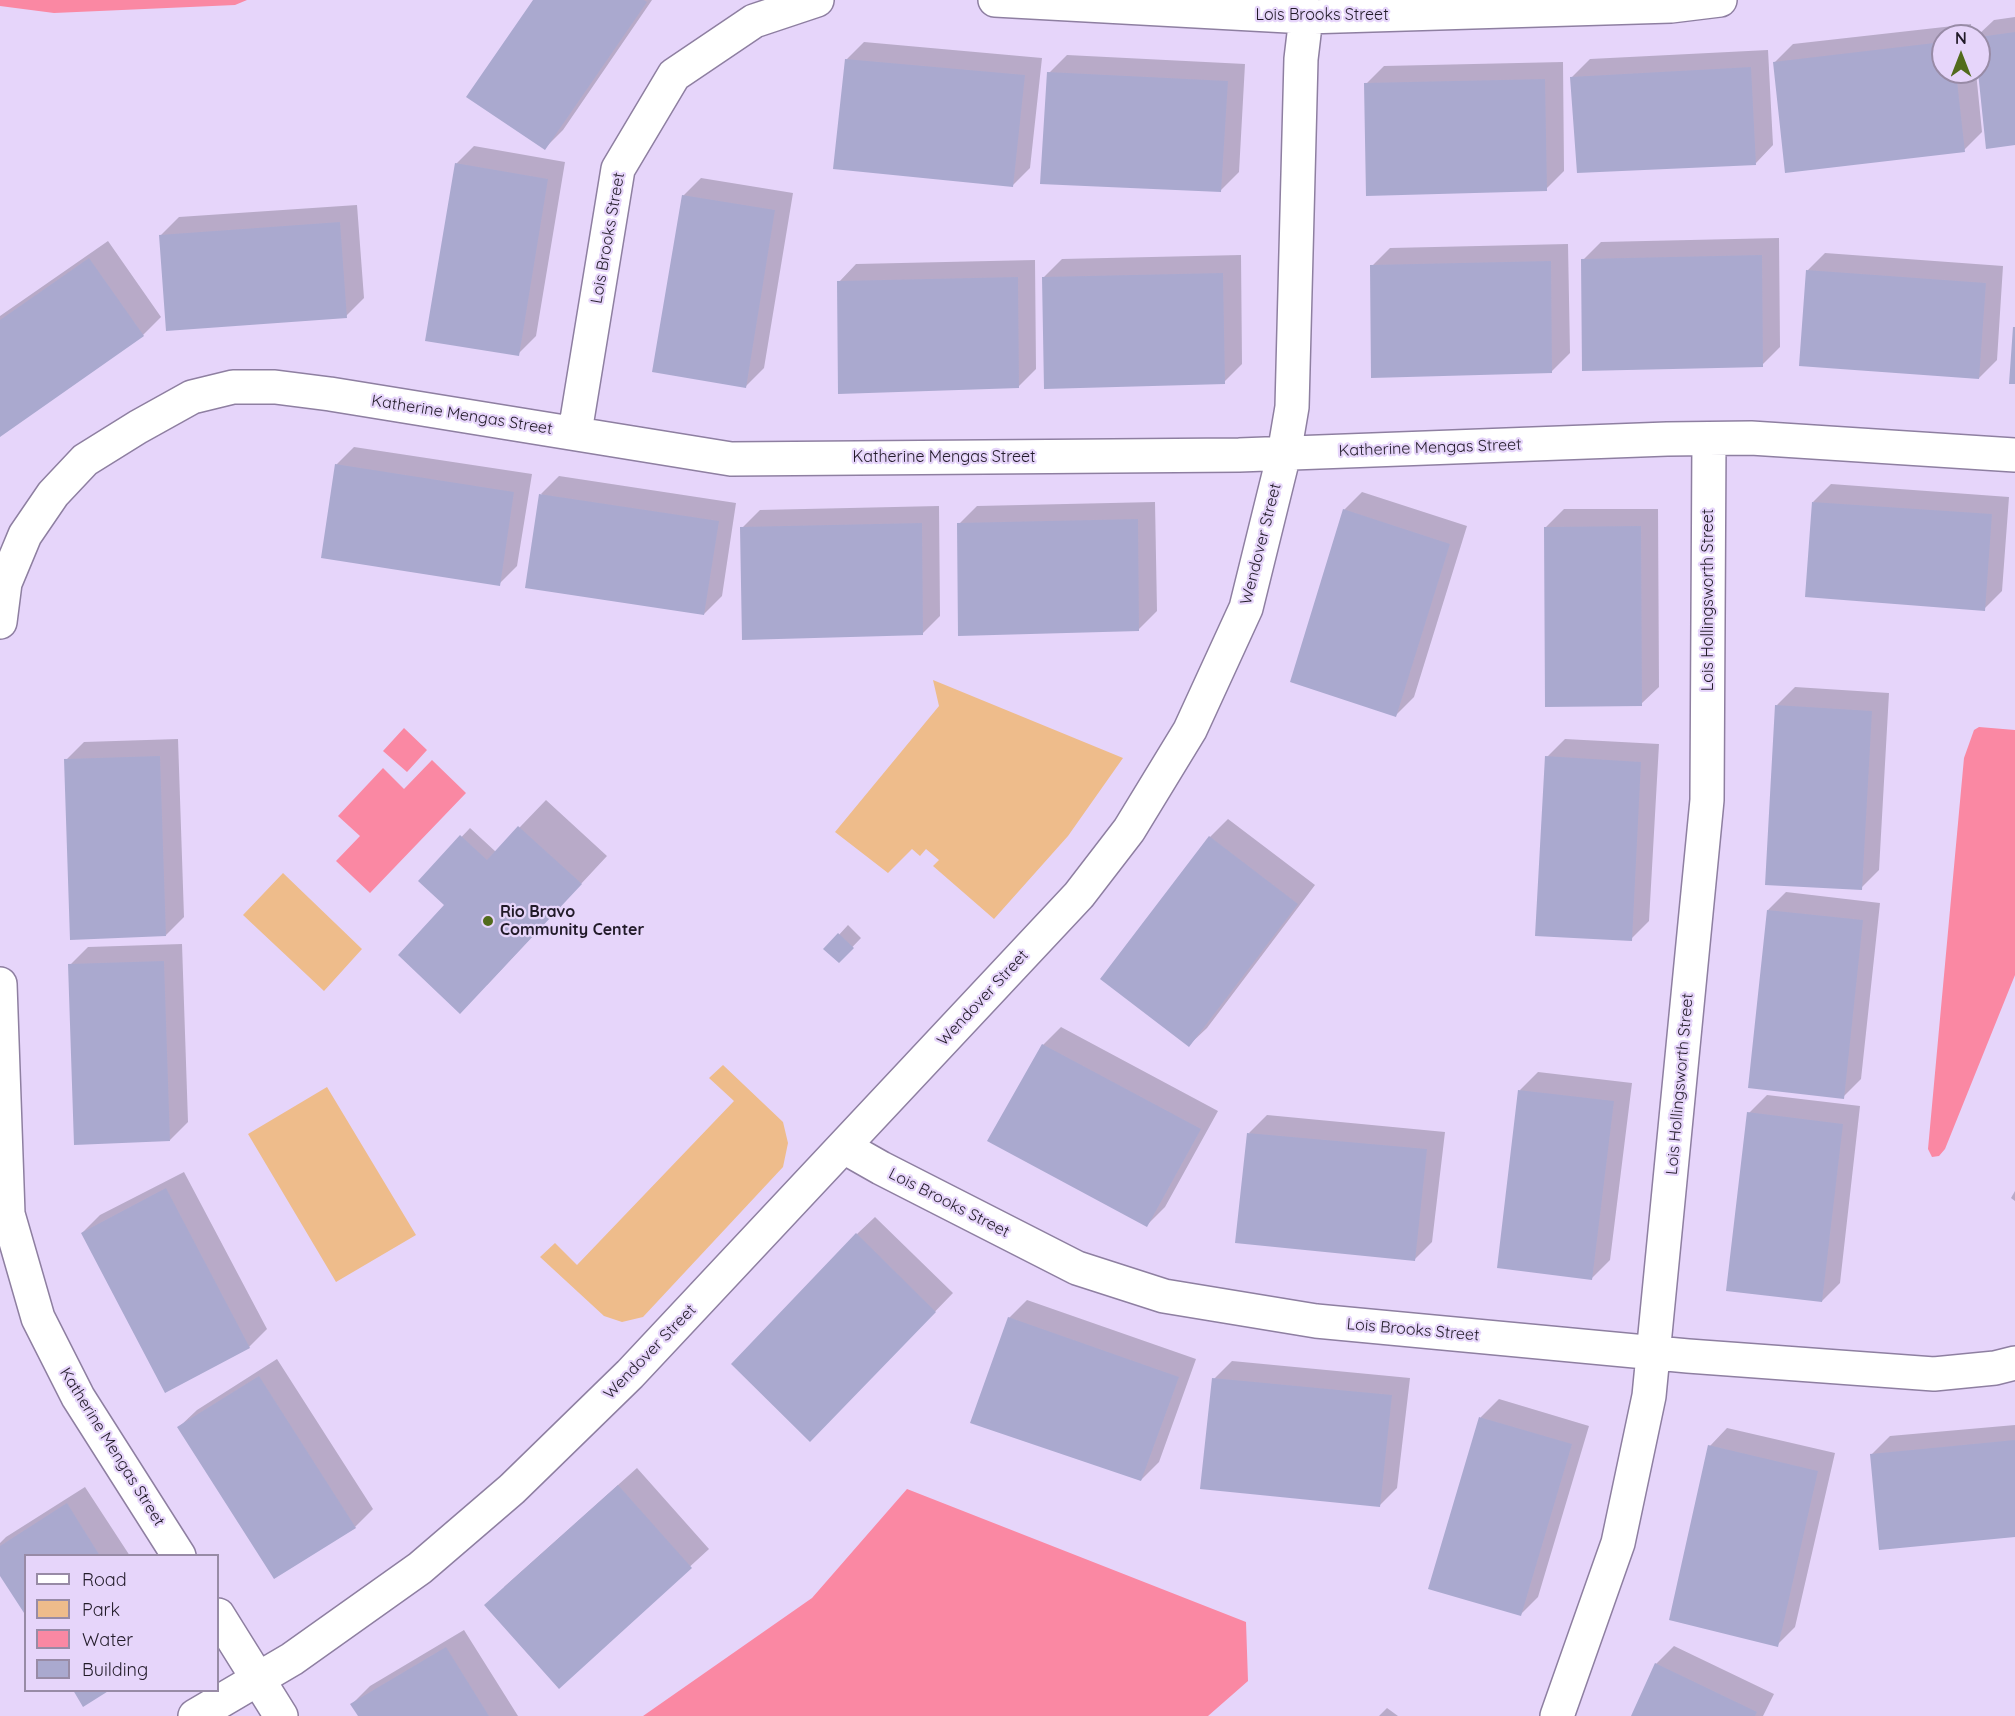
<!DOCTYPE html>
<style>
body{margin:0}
#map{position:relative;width:2015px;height:1716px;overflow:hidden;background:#e6d5fa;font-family:Quicksand,sans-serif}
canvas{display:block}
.legend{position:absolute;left:24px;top:1554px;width:195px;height:138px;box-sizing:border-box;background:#e6d5fa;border:2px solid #988ba6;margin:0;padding:8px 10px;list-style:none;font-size:18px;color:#221b29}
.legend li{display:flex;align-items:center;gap:12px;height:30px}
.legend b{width:30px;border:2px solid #988ba6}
.north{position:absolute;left:1931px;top:24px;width:60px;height:60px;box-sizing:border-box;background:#e6d5fa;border:2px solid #988ba6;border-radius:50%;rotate:0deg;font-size:16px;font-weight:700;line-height:24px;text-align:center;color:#221b29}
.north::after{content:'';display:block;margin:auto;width:21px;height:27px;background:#526b1c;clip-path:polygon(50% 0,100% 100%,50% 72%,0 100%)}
</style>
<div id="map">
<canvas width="2015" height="1716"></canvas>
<ul class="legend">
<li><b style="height:8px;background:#fff"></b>Road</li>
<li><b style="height:16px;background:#eebc8b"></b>Park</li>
<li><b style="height:16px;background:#fa88a3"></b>Water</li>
<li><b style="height:16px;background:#aaa9cf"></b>Building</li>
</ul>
<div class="north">N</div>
</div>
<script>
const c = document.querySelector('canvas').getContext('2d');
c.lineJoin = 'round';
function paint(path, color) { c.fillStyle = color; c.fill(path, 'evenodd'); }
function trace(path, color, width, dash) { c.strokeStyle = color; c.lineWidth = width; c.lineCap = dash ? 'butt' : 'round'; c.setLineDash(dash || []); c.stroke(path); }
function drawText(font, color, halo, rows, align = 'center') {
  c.font = font + ' Quicksand,sans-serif'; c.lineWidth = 4.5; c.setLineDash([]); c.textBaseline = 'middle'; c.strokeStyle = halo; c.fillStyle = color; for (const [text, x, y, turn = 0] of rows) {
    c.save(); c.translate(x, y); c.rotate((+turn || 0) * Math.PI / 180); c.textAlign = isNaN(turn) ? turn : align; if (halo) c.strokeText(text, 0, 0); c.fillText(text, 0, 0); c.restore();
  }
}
paint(new Path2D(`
 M 933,680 L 1123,758 L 1068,836 L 994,919 L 933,866 L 939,860 L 926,849 L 920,856 L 912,849 L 888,873 L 835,832 L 939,706 Z
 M 283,873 L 362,949 L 324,991 L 243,915 Z
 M 723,1065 L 783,1122 L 788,1143 L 783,1167 L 643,1317 L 622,1322 L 604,1316 L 540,1257 L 555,1243 L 577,1265 L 734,1101 L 709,1078 Z
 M 327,1087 L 416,1235 L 336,1282 L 248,1134 Z`), '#eebc8b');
paint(new Path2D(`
 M 0,0 L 247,0 L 235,5 L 54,13 L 0,6 Z
 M 1979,727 L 2015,730 L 2015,975 L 1945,1149 L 1939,1156 L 1932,1157 L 1928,1149 L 1964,758 L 1974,730 Z
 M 404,728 L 427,750 L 407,772 L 383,751 Z
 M 432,760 L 466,793 L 370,893 L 336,861 L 360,836 L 338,816 L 383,768 L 404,789 Z
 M 907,1489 L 1246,1622 L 1248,1681 L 1208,1716 L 643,1716 L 812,1598 Z`), '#fa88a3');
paint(new Path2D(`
 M 535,0 L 652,0 L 563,130 L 545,148 Z
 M 2015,17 L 2015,144 L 1979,68 L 1979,36 L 1977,36 L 1994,20 Z
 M 1971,24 L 1972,36 L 1943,36 L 1943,72 L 1976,72 L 1982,132 L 1964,150 L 1775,62 L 1793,44 Z
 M 864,42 L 1042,58 L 1030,168 L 1012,186 L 846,60 Z
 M 1768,50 L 1773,145 L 1756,163 L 1572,77 L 1590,59 Z
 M 1067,55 L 1245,64 L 1239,172 L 1221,190 L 1049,73 Z
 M 1563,62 L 1564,171 L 1546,189 L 1366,84 L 1384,66 Z
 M 474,146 L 565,162 L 536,336 L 518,354 L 456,164 Z
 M 701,178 L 793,193 L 764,368 L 746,386 L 683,196 Z
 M 357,205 L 364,298 L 346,316 L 161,235 L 179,217 Z
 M 1779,238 L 1780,347 L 1762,365 L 1583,260 L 1601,242 Z
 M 108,241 L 161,317 L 143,335 L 0,435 L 0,316 Z
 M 1568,244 L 1570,353 L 1552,371 L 1372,266 L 1390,248 Z
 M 1825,253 L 2003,266 L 1997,360 L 1979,378 L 1807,271 Z
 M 1241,255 L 1242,364 L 1224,382 L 1044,277 L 1062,259 Z
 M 1035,260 L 1036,369 L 1018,387 L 839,282 L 856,264 Z
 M 354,447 L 532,474 L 517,566 L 499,584 L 336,465 Z
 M 559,476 L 736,503 L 722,596 L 704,614 L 541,494 Z
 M 1831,484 L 2009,497 L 2002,591 L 1984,609 L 1813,502 Z
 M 1362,492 L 1467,526 L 1414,697 L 1396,715 L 1344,510 Z
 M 1155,502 L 1157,611 L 1139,629 L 959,524 L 977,506 Z
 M 939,506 L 940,616 L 922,634 L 742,528 L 760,510 Z
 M 1564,509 L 1658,509 L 1659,687 L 1641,704 L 1546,527 Z
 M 1795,687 L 1889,693 L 1879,870 L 1861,888 L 1777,705 Z
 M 178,739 L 184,917 L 166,935 L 66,760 L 84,742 Z
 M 1565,739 L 1659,744 L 1649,921 L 1631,939 L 1547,757 Z
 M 546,800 L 607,856 L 487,985 L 458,892 L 420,881 L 470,828 L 496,852 Z
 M 1228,819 L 1315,885 L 1207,1028 L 1189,1045 L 1102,979 L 1210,837 Z
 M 1786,892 L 1880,903 L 1861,1079 L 1843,1097 L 1768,910 Z
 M 848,925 L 861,938 L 839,961 L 826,949 Z
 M 182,944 L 188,1122 L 170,1140 L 70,965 L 88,947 Z
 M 1061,1027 L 1218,1111 L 1165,1207 L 1147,1225 L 1043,1045 Z
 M 1538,1072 L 1632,1083 L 1610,1260 L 1592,1278 L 1520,1090 Z
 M 1767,1095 L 1860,1106 L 1840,1283 L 1822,1301 L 1749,1113 Z
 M 1267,1115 L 1445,1132 L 1432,1242 L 1414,1260 L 1249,1133 Z
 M 184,1172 L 267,1329 L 249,1347 L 82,1233 L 100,1215 Z
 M 2015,1191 L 2015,1201 L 2011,1198 Z
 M 875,1217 L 953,1293 L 828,1422 L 857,1234 Z
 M 1027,1300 L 1196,1359 L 1159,1462 L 1141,1480 L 1009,1318 Z
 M 277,1359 L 373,1509 L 355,1527 L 179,1427 L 197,1410 Z
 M 1232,1361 L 1410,1378 L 1397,1488 L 1379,1506 L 1214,1379 Z
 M 1499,1399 L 1589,1426 L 1538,1597 L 1520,1615 L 1430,1588 L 1481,1417 Z
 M 2015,1425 L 2015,1536 L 1872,1454 L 1890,1436 Z
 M 1727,1428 L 1835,1453 L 1795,1627 L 1777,1645 L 1710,1446 Z
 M 637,1468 L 709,1549 L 559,1687 L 504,1587 Z
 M 85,1487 L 130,1556 L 26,1556 L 0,1574 L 0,1543 L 6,1537 Z
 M 464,1630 L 518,1716 L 359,1716 L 352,1704 L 370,1686 Z
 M 1674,1646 L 1774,1694 L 1763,1716 L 1632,1716 L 1656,1664 Z
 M 1387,1708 L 1398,1716 L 1379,1716 Z`), '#0003');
paint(new Path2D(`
 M 533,0 L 644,0 L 647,2 L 545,150 L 466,97 Z
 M 2015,32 L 2015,145 L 1986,149 L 1978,72 L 1979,37 Z
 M 1943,42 L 1943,72 L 1956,72 L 1965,152 L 1785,173 L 1773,62 Z
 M 845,59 L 1025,75 L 1013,187 L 833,169 Z
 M 1751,67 L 1756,165 L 1577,173 L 1570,77 Z
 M 1047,72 L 1228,81 L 1221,192 L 1040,184 Z
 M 1545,79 L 1547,191 L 1366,196 L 1364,83 Z
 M 455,163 L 548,179 L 519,356 L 425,341 Z
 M 682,195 L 775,210 L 746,388 L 652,372 Z
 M 340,222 L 347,318 L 166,331 L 159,235 Z
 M 1762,255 L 1763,367 L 1582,371 L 1581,259 Z
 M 89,258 L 144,336 L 0,437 L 0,320 Z
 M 1551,261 L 1552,373 L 1371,378 L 1370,265 Z
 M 1806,270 L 1986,283 L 1979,379 L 1799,366 Z
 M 1223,273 L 1225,384 L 1044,389 L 1042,277 Z
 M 1018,277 L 1019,388 L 838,394 L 837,281 Z
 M 2013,327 L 2015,327 L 2015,384 L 2009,384 Z
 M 335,464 L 514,492 L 500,586 L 321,558 Z
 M 539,494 L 719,521 L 704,615 L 525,588 Z
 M 1812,502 L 1992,514 L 1985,611 L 1805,597 Z
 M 1343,509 L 1450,544 L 1396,717 L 1290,682 Z
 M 1138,519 L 1139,631 L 958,636 L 957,523 Z
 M 922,523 L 923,635 L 742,640 L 740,527 Z
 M 1641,526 L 1642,706 L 1545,707 L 1544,527 Z
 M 1775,705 L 1872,711 L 1862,890 L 1765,885 Z
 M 160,756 L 166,936 L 70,940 L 64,759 Z
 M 1545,756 L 1641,762 L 1632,941 L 1535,936 Z
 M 518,826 L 582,884 L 460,1014 L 398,955 L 444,905 L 418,881 L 460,835 L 487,860 Z
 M 1209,836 L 1298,904 L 1189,1047 L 1100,979 Z
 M 1767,910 L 1863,920 L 1844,1099 L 1748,1088 Z
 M 838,933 L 854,948 L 839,963 L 823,949 Z
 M 164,961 L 170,1141 L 74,1145 L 68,964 Z
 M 1042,1044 L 1201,1129 L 1147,1227 L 987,1141 Z
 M 1518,1090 L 1614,1101 L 1592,1280 L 1497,1268 Z
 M 1747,1112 L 1843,1124 L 1822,1302 L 1726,1291 Z
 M 1247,1133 L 1427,1149 L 1415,1261 L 1235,1243 Z
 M 166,1188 L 250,1348 L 165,1393 L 81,1233 Z
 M 856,1233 L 936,1312 L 810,1442 L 731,1364 Z
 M 1008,1317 L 1179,1377 L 1141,1481 L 970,1423 Z
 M 259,1376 L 356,1528 L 274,1579 L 177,1427 Z
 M 1212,1378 L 1392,1395 L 1380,1507 L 1200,1489 Z
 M 1479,1417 L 1572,1444 L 1521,1616 L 1428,1589 Z
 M 2015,1440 L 2015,1537 L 1879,1550 L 1870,1454 Z
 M 1708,1445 L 1818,1471 L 1778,1647 L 1669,1620 Z
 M 618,1485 L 692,1568 L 559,1689 L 484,1605 Z
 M 67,1503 L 100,1556 L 26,1556 L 26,1616 L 0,1576 L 0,1546 Z
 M 446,1647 L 489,1716 L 358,1716 L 350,1704 Z
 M 1655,1663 L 1757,1712 L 1755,1716 L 1631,1716 Z
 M 73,1690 L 110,1690 L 83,1707 Z`), '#aaa9cf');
const minor = new Path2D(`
 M 995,0 L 1306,17 L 1671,6 L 1720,0
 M 575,432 L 618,169 L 674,75 L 754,21 L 817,0
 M 0,622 L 5,583 L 25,535 L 53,494 L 85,460 L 138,427 L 192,397 L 233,387 L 275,387 L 330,394 L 731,459 L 1239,455 L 1667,439 L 1751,438 L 2015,455
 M 0,984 L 8,1214 L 38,1318 L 78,1397 L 179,1556
 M 844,1147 L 881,1168 L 1077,1268 L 1164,1296 L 1316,1321 L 1688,1356 L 1934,1374 L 1995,1368 L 2015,1363
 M 218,1615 L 281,1716
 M 195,1716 L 292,1659 L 420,1568 L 512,1489 L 630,1374 L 1079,895 L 1129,830 L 1190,730 L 1246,608 L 1284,454 L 1292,407 L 1301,59 L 1306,17 L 1300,0
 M 1557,1716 L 1618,1543 L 1649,1396 L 1707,800 L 1709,439`);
trace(minor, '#8e7fa1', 36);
trace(minor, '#fff', 33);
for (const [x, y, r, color] of [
 [488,921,6,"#526b1c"]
]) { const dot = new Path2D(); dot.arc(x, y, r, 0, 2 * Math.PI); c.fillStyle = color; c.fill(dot); trace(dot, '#e6d5fa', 2); }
drawText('16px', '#221b29', '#e6d5fa', [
 ["Lois Brooks Street",1322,15],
 ["Lois Brooks Street",608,238,-80],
 ["Katherine Mengas Street",462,415,9],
 ["Katherine Mengas Street",1430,448,-2],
 ["Katherine Mengas Street",944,457],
 ["Wendover Street",1261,544,-76],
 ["Lois Hollingsworth Street",1708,600,-90],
 ["Wendover Street",983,998,-47],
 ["Lois Hollingsworth Street",1680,1084,-85],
 ["Lois Brooks Street",949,1203,27],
 ["Lois Brooks Street",1413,1330,5],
 ["Wendover Street",650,1352,-46],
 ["Katherine Mengas Street",112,1447,58]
]);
drawText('bold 16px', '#221b29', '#e6d5fa', [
 ["Rio Bravo",500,912],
 ["Community Center",500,930]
], 'left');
</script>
